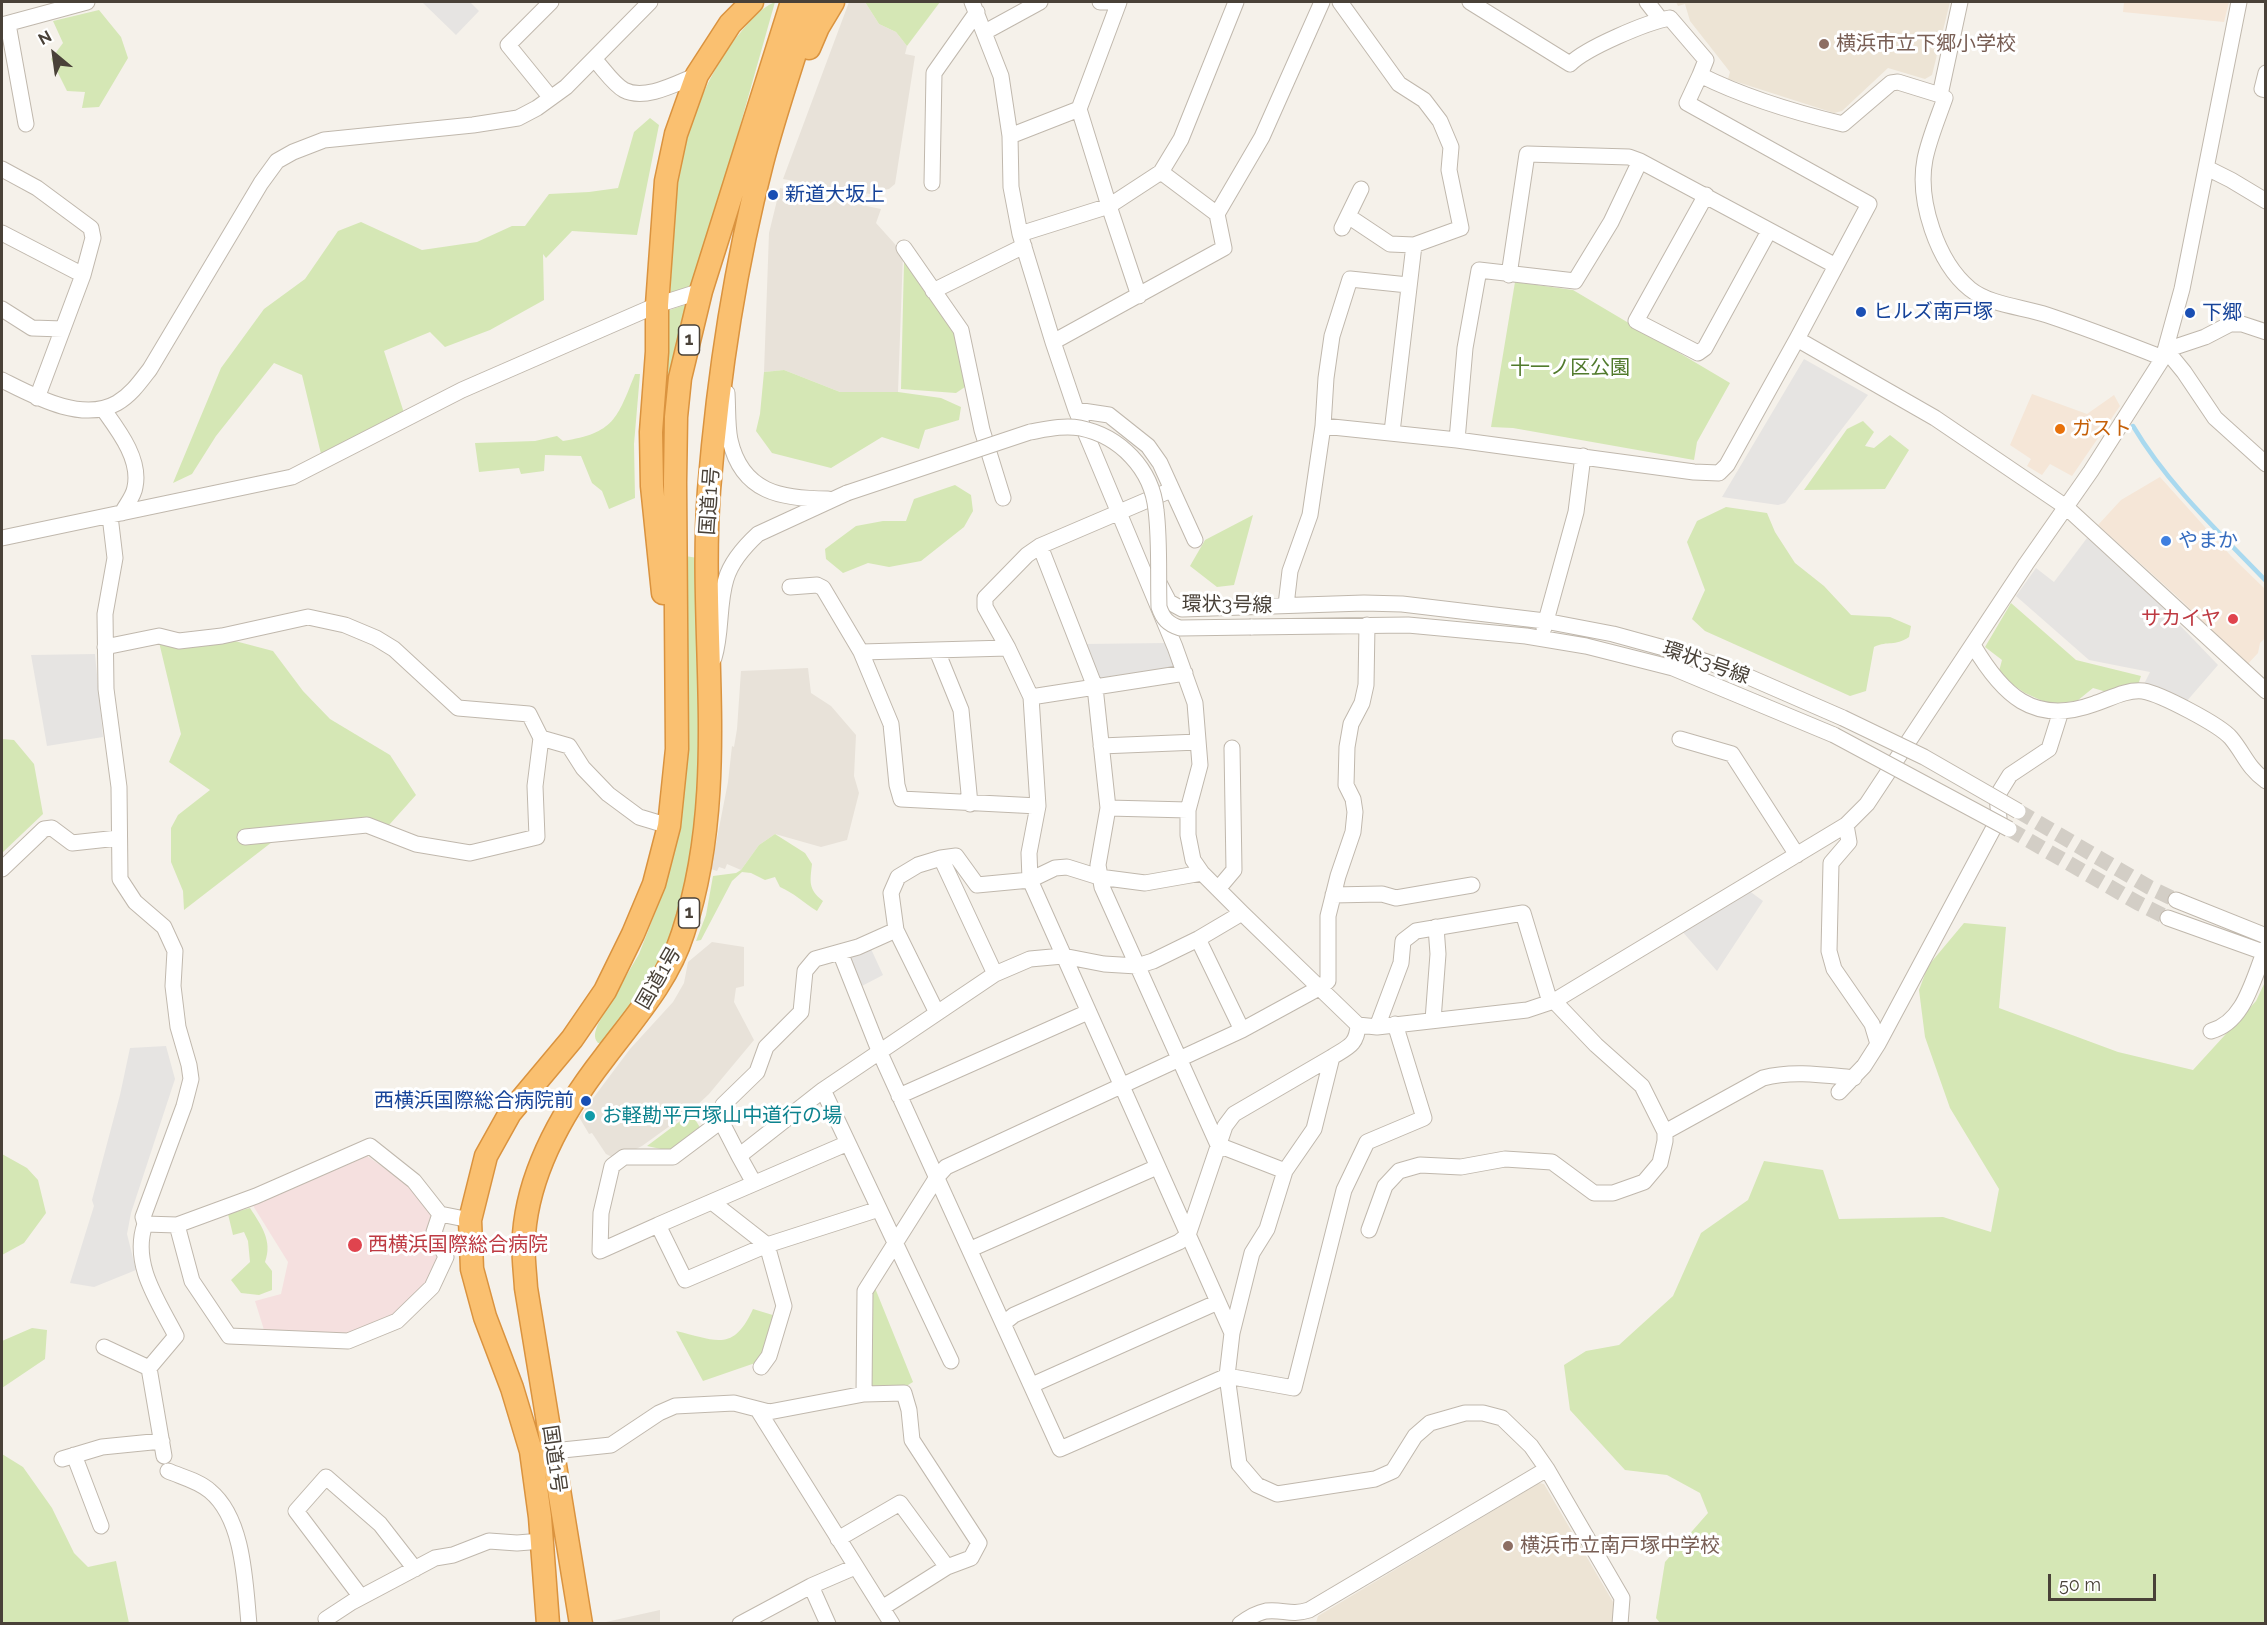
<!DOCTYPE html>
<meta charset="utf-8">
<style>
body{margin:0}
#map{position:relative;width:2267px;height:1625px;overflow:hidden;background:#f5f1ea;font-family:Raleway,sans-serif}
canvas{display:block}
.frame{position:absolute;inset:0;border:3px solid #494138;pointer-events:none}
.north{position:absolute;left:24px;top:24px;width:60px;height:60px;-webkit-text-stroke:4px #fff;paint-order:stroke;rotate:331deg;font-size:16px;font-weight:700;line-height:24px;text-align:center;color:#494138}
.north::after{content:'';display:block;margin:auto;width:21px;height:27px;background:#494138;clip-path:polygon(50% 0,100% 100%,50% 72%,0 100%)}
.scale{position:absolute;left:2048px;top:1574px;width:108px;height:27px;box-sizing:border-box;border:3px solid #494138;border-top:0;padding-left:8px;font-size:18px;line-height:21px;white-space:nowrap;color:#494138;-webkit-text-stroke:4px #fff;paint-order:stroke}
</style>
<div id="map">
<canvas width="2267" height="1625"></canvas>
<div class="frame"></div>
<div class="north">N</div>
<div class="scale">50 m</div>
</div>
<script>
const c = document.querySelector('canvas').getContext('2d');
c.lineJoin = 'round';
function paint(path, color) { c.fillStyle = color; c.fill(path, 'evenodd'); }
function trace(path, color, width, dash) { c.strokeStyle = color; c.lineWidth = width; c.lineCap = dash ? 'butt' : 'round'; c.setLineDash(dash || []); c.stroke(path); }
function drawText(font, color, halo, rows, align = 'center') {
  c.font = font + ' Raleway,"Noto Sans JP",sans-serif'; c.lineWidth = 6; c.setLineDash([]); c.textBaseline = 'middle'; c.strokeStyle = halo; c.fillStyle = color; for (const [text, x, y, turn = 0] of rows) {
    c.save(); c.translate(x, y); c.rotate((+turn || 0) * Math.PI / 180); c.textAlign = isNaN(turn) ? turn : align; if (halo) c.strokeText(text, 0, 0); c.fillText(text, 0, 0); c.restore();
  }
}
paint(new Path2D(`
 M 849,2 L 865,2 L 879,24 L 896,32 L 907,46 L 905,54 L 915,56 L 895,184 L 889,189 L 876,191 L 870,194 L 783,179 Z
 M 780,188 L 881,209 L 876,223 L 903,253 L 898,392 L 840,392 L 784,370 L 764,372 L 769,233 Z
 M 808,668 L 811,693 L 831,706 L 856,735 L 854,776 L 859,793 L 847,840 L 821,847 L 775,834 L 759,845 L 741,870 L 727,864 L 725,869 L 719,867 L 717,871 L 711,869 L 728,782 L 732,746 L 734,747 L 737,729 L 741,671 Z
 M 712,942 L 744,947 L 744,986 L 736,988 L 734,1002 L 754,1040 L 709,1094 L 692,1110 L 642,1146 L 616,1159 L 606,1154 L 592,1133 L 589,1134 L 579,1117 L 630,1049 L 673,1002 L 684,983 L 688,962 Z
 M 660,1610 L 660,1623 L 606,1623 L 606,1622 Z`), '#e8e2d9');
paint(new Path2D(`
 M 2124,2 L 2229,2 L 2224,22 L 2123,12 Z
 M 2032,394 L 2087,414 L 2114,395 L 2120,406 L 2072,476 L 2050,464 L 2042,475 L 2027,466 L 2031,459 L 2010,445 Z
 M 2160,477 L 2231,556 L 2265,589 L 2265,638 L 2260,643 L 2258,653 L 2246,666 L 2182,601 L 2098,525 L 2121,500 Z`), '#f5e6d7');
paint(new Path2D(`
 M 1676,2 L 1950,2 L 1932,75 L 1925,79 L 1888,68 L 1842,111 L 1834,113 L 1728,79 L 1730,72 L 1690,21 L 1685,4 L 1678,6 Z
 M 1539,1483 L 1544,1484 L 1616,1607 L 1613,1623 L 1316,1623 L 1318,1616 Z`), '#ede4d5');
paint(new Path2D(`
 M 367,1156 L 413,1188 L 431,1215 L 427,1236 L 438,1253 L 438,1266 L 427,1285 L 389,1317 L 349,1334 L 265,1333 L 255,1301 L 281,1294 L 288,1262 L 252,1204 Z`), '#f5e0df');
paint(new Path2D(`
 M 775,2 L 694,289 L 670,298 C 673,253 671,204 681,160 C 690,118 709,74 735,39 C 747,25 758,9 775,2 Z
 M 865,2 L 940,2 L 907,46 L 896,32 L 879,24 Z
 M 99,10 L 121,37 L 128,58 L 99,107 L 82,108 L 85,92 L 67,91 L 51,59 L 63,43 L 53,21 Z
 M 650,118 L 659,125 L 637,235 L 572,231 L 546,258 L 543,254 L 544,300 L 490,330 L 445,347 L 430,332 L 384,351 L 405,416 L 322,458 L 302,375 L 274,363 L 216,436 L 192,474 L 173,483 L 221,368 L 264,309 L 305,279 L 338,231 L 361,222 L 422,250 L 477,242 L 512,226 L 525,226 L 549,194 L 589,192 L 618,188 L 634,132 Z
 M 904,262 L 913,264 L 958,335 L 968,385 L 956,393 L 901,389 Z
 M 1515,282 L 1573,290 L 1730,383 L 1697,442 L 1694,460 L 1513,428 L 1491,427 Z
 M 687,304 L 668,429 L 660,430 L 667,311 Z
 M 784,370 L 840,392 L 898,392 L 941,398 L 961,407 L 959,420 L 925,430 L 919,449 L 882,437 L 831,468 L 772,453 L 756,431 L 760,414 L 764,372 Z
 M 635,374 L 640,374 L 634,444 L 635,498 L 609,509 L 602,491 L 592,483 L 581,456 L 545,455 L 544,471 L 521,474 L 519,468 L 479,472 L 475,443 L 535,441 L 557,436 L 563,441 C 614,433 617,419 635,374 Z
 M 1863,421 L 1874,432 L 1865,446 L 1874,448 L 1890,435 L 1909,450 L 1885,489 L 1804,490 L 1847,429 Z
 M 955,485 L 971,495 L 973,511 L 964,527 L 921,561 L 889,567 L 868,563 L 843,573 L 826,559 L 825,549 L 856,526 L 883,521 L 906,521 L 914,499 Z
 M 1726,507 L 1767,513 L 1775,532 L 1795,563 L 1824,586 L 1851,615 L 1890,617 L 1911,626 L 1909,637 C 1894,647 1889,640 1874,647 L 1866,691 L 1850,696 L 1705,631 L 1692,619 L 1705,590 L 1687,542 L 1697,521 Z
 M 1253,515 L 1234,585 L 1217,587 L 1190,566 L 1205,540 Z
 M 685,556 L 698,558 L 704,700 L 695,845 L 662,968 L 603,1043 L 598,1043 C 593,1037 595,1032 598,1024 L 639,954 L 657,908 L 672,854 Z
 M 2011,603 L 2076,660 L 2141,676 L 2137,688 L 2110,693 L 2093,688 L 2077,701 L 2049,704 L 2025,693 L 1998,675 L 2002,660 L 1985,647 Z
 M 216,636 L 273,651 L 303,691 L 330,719 L 390,755 L 416,795 L 389,825 L 339,835 L 285,832 L 184,910 L 183,891 L 171,862 L 171,828 L 178,815 L 210,790 L 169,762 L 181,734 L 158,638 Z
 M 2,739 L 14,740 L 34,764 L 43,814 L 2,853 Z
 M 775,834 L 805,853 L 812,864 C 810,882 808,889 823,901 L 817,911 C 804,903 794,893 780,887 L 775,877 L 765,880 L 751,873 L 742,872 L 732,881 L 701,940 L 696,941 L 706,915 L 713,876 L 736,873 L 741,870 L 759,845 Z
 M 1964,923 L 2006,927 L 1999,1008 L 2118,1052 L 2193,1070 L 2256,1001 L 2265,982 L 2265,1623 L 1660,1623 L 1656,1618 L 1665,1562 L 1708,1513 L 1700,1493 L 1667,1475 L 1625,1470 L 1570,1410 L 1564,1365 L 1586,1351 L 1619,1345 L 1673,1296 L 1701,1233 L 1748,1200 L 1764,1161 L 1823,1170 L 1839,1219 L 1943,1217 L 1991,1232 L 1999,1189 L 1950,1108 L 1925,1037 L 1919,990 L 1928,966 Z
 M 691,1113 L 701,1129 L 670,1151 L 647,1146 Z
 M 2,1154 L 27,1168 L 38,1180 L 46,1213 L 24,1243 L 2,1255 Z
 M 250,1208 C 261,1225 273,1241 265,1262 L 272,1271 L 272,1290 L 259,1295 L 241,1293 L 231,1280 L 250,1262 L 248,1241 L 244,1232 L 233,1235 L 228,1214 Z
 M 875,1288 L 913,1382 L 903,1388 L 870,1388 L 871,1297 Z
 M 753,1309 L 776,1316 L 764,1356 L 758,1362 L 703,1381 L 676,1331 C 716,1340 733,1353 753,1309 Z
 M 32,1328 L 47,1330 L 45,1359 L 2,1388 L 2,1341 Z
 M 2,1454 L 23,1467 L 52,1508 L 74,1553 L 88,1567 L 116,1561 L 129,1623 L 2,1623 Z`), '#d5e7b5');
paint(new Path2D(`
 M 422,2 L 470,2 L 479,11 L 456,35 Z
 M 1804,359 L 1868,395 L 1785,503 L 1778,505 L 1722,497 Z
 M 2087,538 L 2126,569 L 2218,665 L 2186,702 L 2144,684 L 2150,672 L 2089,660 L 2016,596 L 2036,568 L 2054,582 Z
 M 1166,643 L 1174,666 L 1172,669 L 1106,681 L 1099,678 L 1085,644 Z
 M 95,654 L 103,737 L 47,746 L 31,655 Z
 M 1748,890 L 1763,901 L 1717,971 L 1681,930 Z
 M 871,949 L 883,975 L 860,987 L 849,958 L 850,954 Z
 M 166,1046 L 175,1079 L 131,1213 L 127,1234 L 136,1270 L 94,1287 L 70,1283 L 94,1206 L 92,1200 L 120,1095 L 130,1048 Z`), '#e6e4e2');
trace(new Path2D(`
 M 2133,426 C 2168,485 2219,532 2266,581`), '#a9d9ef', 4.5);
trace(new Path2D(`
 M 2018,811 L 2149,887 L 2176,900
 M 2009,829 L 2138,903 L 2168,918`), '#d3cec6', 15, [15, 8]);
const minor = new Path2D(`
 M 972,2 L 1001,76 L 1010,136 L 1011,187 L 1020,234 L 1053,342 L 1076,410 L 1175,647 L 1195,703 L 1200,765 L 1188,810 L 1188,835 L 1193,860 L 1202,873 L 1242,913 L 1358,1025 L 1377,1027 L 1527,1010 L 1554,1001 L 1846,825 L 1867,804 L 2026,564 L 2091,471 L 2163,358 L 2182,289 L 2239,2
 M 1100,2 L 1119,2
 M 1340,2 L 1399,84 L 1424,100 L 1440,121 L 1451,147 L 1449,170 L 1461,228 L 1414,245 L 1390,244 L 1348,216
 M 1470,2 L 1570,64 C 1586,48 1647,22 1670,18 L 1706,60 L 1700,75
 M 1647,2 L 1661,20
 M 1960,2 L 1940,95 L 1945,98 C 1938,118 1929,139 1925,159 C 1917,200 1937,262 1970,289 C 1990,305 2023,307 2047,315 C 2086,328 2125,343 2163,358
 M 8,24 L 26,124
 M 2,25 L 87,2
 M 985,32 L 1040,2
 M 594,59 C 603,68 613,84 624,90 C 645,101 677,83 697,75
 M 2266,73 L 2262,89 L 2266,90
 M 551,98 L 508,45 L 551,2
 M 1079,109 L 1109,206 L 1139,296
 M 1010,136 L 1079,109 L 1119,2
 M 2207,168 L 2231,180 L 2266,201
 M 2,169 L 37,188 L 91,228 L 93,238 L 83,275 L 37,398
 M 932,183 L 934,73 L 977,12
 M 1706,195 L 1636,321 L 1698,353 L 1705,348 L 1769,231
 M 1217,214 L 1262,137 L 1322,2
 M 1342,228 L 1361,189
 M 2,233 L 83,275
 M 1020,234 L 1109,206 L 1161,172 L 1181,139 L 1236,2
 M 904,248 L 961,330 L 982,430 L 1003,498
 M 1509,275 L 1527,154 L 1629,157 L 1640,161
 M 933,291 L 1024,246
 M 2,309 L 32,328 L 63,329
 M 2266,332 L 2242,324 L 2230,324 L 2205,337 L 2166,350 L 2184,372 L 2215,418 L 2266,464
 M 1797,339 L 1935,418 L 2066,507 L 2266,691
 M 1053,342 L 1224,248 L 1217,214 L 1161,172
 M 2,380 C 34,396 82,423 117,403 C 131,395 140,382 150,369 L 261,183 L 277,161 L 293,152 L 324,140 L 473,125 L 518,118 L 537,108 L 566,87 L 650,2
 M 727,393 C 728,408 727,425 730,440 C 742,493 782,499 828,499
 M 103,409 C 118,430 141,459 135,487 C 134,496 126,505 122,513
 M 1076,410 L 1109,415 L 1148,446 L 1160,463 L 1195,540
 M 1323,426 L 1457,440 L 1694,472 L 1719,473 L 1727,465 L 1797,339 L 1869,204 L 1687,103 L 1700,75 C 1742,96 1797,113 1843,124 L 1891,83 L 1898,82 L 1940,95
 M 1392,432 L 1414,245
 M 1457,440 L 1465,348 L 1479,270 L 1575,281 L 1611,222 L 1640,161 L 1836,266
 M 1171,490 L 1040,546 L 1027,555 L 985,598 L 985,607 L 1008,648 L 1031,697 L 1038,806 L 1029,853 L 1030,880 L 1034,889 L 1232,1333
 M 110,516 L 115,558 L 105,614 L 106,689 L 119,787 L 120,879 L 135,902 L 164,927 L 175,951 L 173,986 L 178,1027 L 189,1065 L 191,1079 L 184,1106 L 143,1217 L 145,1224 L 177,1225 L 256,1196 L 370,1146 L 414,1181 L 440,1214 L 470,1220
 M 2,538 L 292,477 L 462,390 L 657,305 L 701,291
 M 1040,546 L 1095,687 L 1108,808 L 1098,865 L 1102,887 L 1218,1145 L 1285,1171
 M 1158,581 L 1169,602 L 1182,609 L 1364,603 L 1402,604 L 1545,621 L 1613,634 L 1675,651 L 1742,674 L 1843,718
 M 790,587 L 817,585 L 823,588 L 861,652
 M 1286,605 L 1290,571 L 1310,515 L 1323,426 L 1326,378 L 1332,336 L 1350,279 L 1408,285
 M 1251,627 L 1408,625 L 1526,636 L 1586,646 L 1673,668 L 1834,735
 M 1544,628 L 1576,512 L 1583,456
 M 1973,645 C 2002,694 2033,726 2094,704 C 2109,699 2127,689 2143,691 C 2161,694 2220,725 2231,738 C 2245,755 2247,767 2266,781
 M 105,647 L 159,636 L 179,641 L 222,636 L 308,617 L 345,625 L 376,638 L 394,649 L 458,708 L 529,714 L 541,738 L 569,746 L 583,768 L 608,794 L 639,817 L 669,826
 M 1008,648 L 861,652 L 891,724 L 897,785 L 901,799 L 1038,806
 M 937,651 L 961,710 L 970,804
 M 714,658 C 722,632 718,605 726,579 C 731,562 745,546 758,534 L 847,493
 M 1031,697 L 1185,673
 M 1680,739 L 1732,754 L 1797,855
 M 1101,746 L 1198,742
 M 1108,808 L 1188,810
 M 1846,825 L 1849,842 L 1831,863 L 1829,951 L 1834,969 L 1872,1024 L 1878,1044
 M 245,837 L 367,825 L 416,844 L 470,853 L 537,837 L 535,786 L 541,738
 M 2,869 L 44,829 L 52,828 L 72,843 L 118,838
 M 1218,889 L 1234,870 L 1232,748
 M 1333,895 L 1382,894 L 1396,898 L 1472,885
 M 2176,900 L 2266,936
 M 2168,918 L 2266,953
 M 896,930 L 858,947 L 840,952 L 880,1053 L 1060,1449 L 1227,1376 L 1294,1388 L 1344,1190 L 1367,1142 L 1424,1118 L 1395,1024
 M 1198,939 L 1242,1030
 M 840,952 L 815,959 L 805,971 L 801,1012 L 766,1047 L 757,1072 L 723,1105 L 721,1121 L 739,1156 L 823,1090 L 995,974 L 1030,959 L 1063,956 L 1104,964 L 1137,966 L 1153,961 L 1198,939 L 1242,913
 M 995,974 L 941,858 L 956,856 L 977,885 L 1030,880 L 1055,868 L 1067,867 L 1099,877 L 1145,883 L 1202,873
 M 937,1013 L 896,930 L 891,893 L 898,877 L 918,865 L 941,858
 M 1433,1020 L 1438,954 L 1436,927
 M 1358,1025 C 1357,1045 1348,1047 1332,1057 L 1314,1129 L 1285,1171 L 1267,1229 L 1252,1253 L 1232,1333 L 1227,1376 L 1239,1464 L 1257,1485 L 1277,1494 L 1375,1479 L 1393,1471 L 1415,1436 L 1430,1423 L 1465,1413 L 1483,1413 L 1502,1418 L 1531,1446 L 1547,1469 L 1622,1598 L 1620,1624
 M 1377,1027 L 1401,963 L 1403,941 L 1416,931 L 1523,913 L 1550,1002
 M 2211,1031 C 2245,1022 2253,978 2266,948
 M 823,1090 L 951,1361
 M 1839,1092 L 1864,1066 L 1878,1044 L 1999,818 L 1997,796 L 2010,775 L 2049,749 L 2061,711
 M 899,1096 L 1088,1012
 M 1665,1132 L 1763,1078 C 1792,1070 1824,1075 1854,1078
 M 848,1143 L 658,1225 L 685,1280 L 767,1245 L 879,1209
 M 739,1156 L 754,1183
 M 712,1202 L 767,1245 L 784,1306 L 769,1356 L 761,1367
 M 145,1224 C 131,1264 158,1301 176,1336 L 149,1368
 M 177,1225 L 192,1281 L 229,1336 L 348,1341 L 397,1321 L 432,1287 L 446,1257 L 434,1232 L 440,1214
 M 658,1225 L 600,1251 L 601,1213 L 612,1166 L 624,1157 L 673,1157 L 721,1121
 M 1369,1230 L 1385,1186 L 1399,1171 L 1420,1165 L 1461,1167 L 1505,1159 L 1552,1162 L 1594,1193 L 1613,1193 L 1644,1182 L 1660,1163 L 1665,1141 L 1665,1132 L 1642,1086 L 1596,1045 L 1554,1001
 M 971,1249 L 1157,1167
 M 1004,1323 L 1014,1315 L 1179,1242 L 1188,1235 L 1225,1126 L 1234,1114 L 1332,1057
 M 104,1347 L 149,1368
 M 149,1368 L 164,1456
 M 1032,1385 L 1218,1302
 M 864,1394 L 865,1291 L 937,1177 L 946,1167 L 1242,1030 L 1319,988 L 1328,981 L 1328,916 L 1338,876 L 1353,832 L 1355,812 L 1353,799 L 1346,785 L 1347,747 L 1351,724 L 1362,703 L 1366,685 L 1367,625
 M 758,1410 L 892,1624
 M 553,1451 L 611,1445 L 659,1413 L 675,1406 L 734,1403 L 769,1412 L 864,1394 L 904,1393 L 909,1410 L 912,1440 L 979,1543 L 971,1558 L 947,1567 L 882,1608
 M 74,1455 L 101,1526
 M 62,1459 L 102,1447 L 162,1441
 M 168,1471 C 182,1477 199,1481 210,1491 C 244,1519 245,1583 249,1624
 M 838,1539 L 900,1503 L 947,1567
 M 811,1586 L 828,1624
 M 361,1597 L 296,1511 L 326,1477 L 380,1524 L 415,1569
 M 328,1624 L 326,1619 L 352,1602 L 435,1558 L 453,1555 L 489,1541 L 517,1543 L 542,1541
 M 740,1624 L 811,1586 L 855,1567
 M 1240,1624 C 1248,1618 1256,1613 1266,1611 C 1284,1609 1290,1616 1309,1610 L 1547,1469`);
const highway = new Path2D(`
 M 809,48 L 818,27 L 833,2
 M 663,593 L 652,486 L 651,432 L 657,352 L 657,305 L 666,181 L 676,134 L 697,75 L 730,24 L 752,2
 M 548,1624 L 540,1517 L 531,1451 L 512,1388 L 485,1317 L 472,1269 L 470,1220 L 486,1156 L 510,1113 L 572,1039 L 605,991 L 633,934 L 654,884 L 669,826 L 677,749 L 675,482 L 676,417 L 680,378 L 701,291 L 792,2
 M 581,1624 L 526,1288 C 525,1270 522,1251 524,1234 C 529,1169 565,1108 604,1058 C 634,1018 668,981 683,933 C 731,787 698,639 709,490 C 718,380 734,270 762,163 C 776,109 795,56 811,2`);
trace(minor, '#c0b8ad', 17);
trace(highway, '#da933f', 25);
trace(minor, '#fff', 15);
trace(highway, '#fac070', 22);
const minorBridge = new Path2D(`
 M 847,493 L 1030,432 C 1047,429 1064,425 1080,428 C 1120,436 1152,469 1156,510 C 1160,542 1158,575 1159,607 C 1163,619 1168,624 1180,628 L 1251,627
 M 1843,718 L 1924,757 L 2018,811
 M 1834,735 L 2009,829`);
trace(minorBridge, '#c0b8ad', 17, []);
trace(minorBridge, '#fff', 15);
for (const [x, y, r, color] of [
 [1824,44,6,"#8d6e63"],
 [773,195,6,"#1a4fb4"],
 [1861,312,6,"#1a4fb4"],
 [2190,313,6,"#1a4fb4"],
 [2060,429,6,"#e8710a"],
 [2166,541,6,"#3f7fe0"],
 [2233,619,6,"#e0444e"],
 [586,1101,6,"#1a4fb4"],
 [590,1116,6,"#0f9aa8"],
 [355,1245,8,"#e0444e"],
 [1508,1546,6,"#8d6e63"]
]) { const dot = new Path2D(); dot.arc(x, y, r, 0, 2 * Math.PI); c.fillStyle = color; c.fill(dot); trace(dot, '#fff', 2); }
for (const [x, y, w] of [
 [689,340,21],
 [689,913,21]
]) { const box = new Path2D(); box.roundRect(x - w / 2, y - 15, w, 30, 4.5); c.fillStyle = '#fff'; c.fill(box); trace(box, '#494138', 1.5); }
drawText('bold 18px', '#494138', null, [
 ["1",689,340],
 ["1",689,913]
]);
drawText('20px', '#785e54', '#fff', [
 ["横浜市立下郷小学校",1836,44],
 ["横浜市立南戸塚中学校",1520,1546]
], 'left');
drawText('20px', '#164399', '#fff', [
 ["新道大坂上",785,195],
 ["ヒルズ南戸塚",1873,312],
 ["下郷",2202,313],
 ["西横浜国際総合病院前",574,1101,"right"]
], 'left');
drawText('20px', '#517a2c', '#fff', [
 ["十一ノ区公園",1570,368]
]);
drawText('20px', '#c56008', '#fff', [
 ["ガスト",2072,429]
], 'left');
drawText('20px', '#494138', '#fff', [
 ["国道1号",710,501,-86],
 ["環状3号線",1227,605,1],
 ["環状3号線",1706,663,19],
 ["国道1号",659,978,-60],
 ["国道1号",554,1459,82]
]);
drawText('20px', '#366cbe', '#fff', [
 ["やまか",2178,541]
], 'left');
drawText('20px', '#be3a42', '#fff', [
 ["サカイヤ",2221,619],
 ["西横浜国際総合病院",368,1245,"left"]
], 'right');
drawText('20px', '#0d838f', '#fff', [
 ["お軽勘平戸塚山中道行の場",602,1116]
], 'left');
</script>
